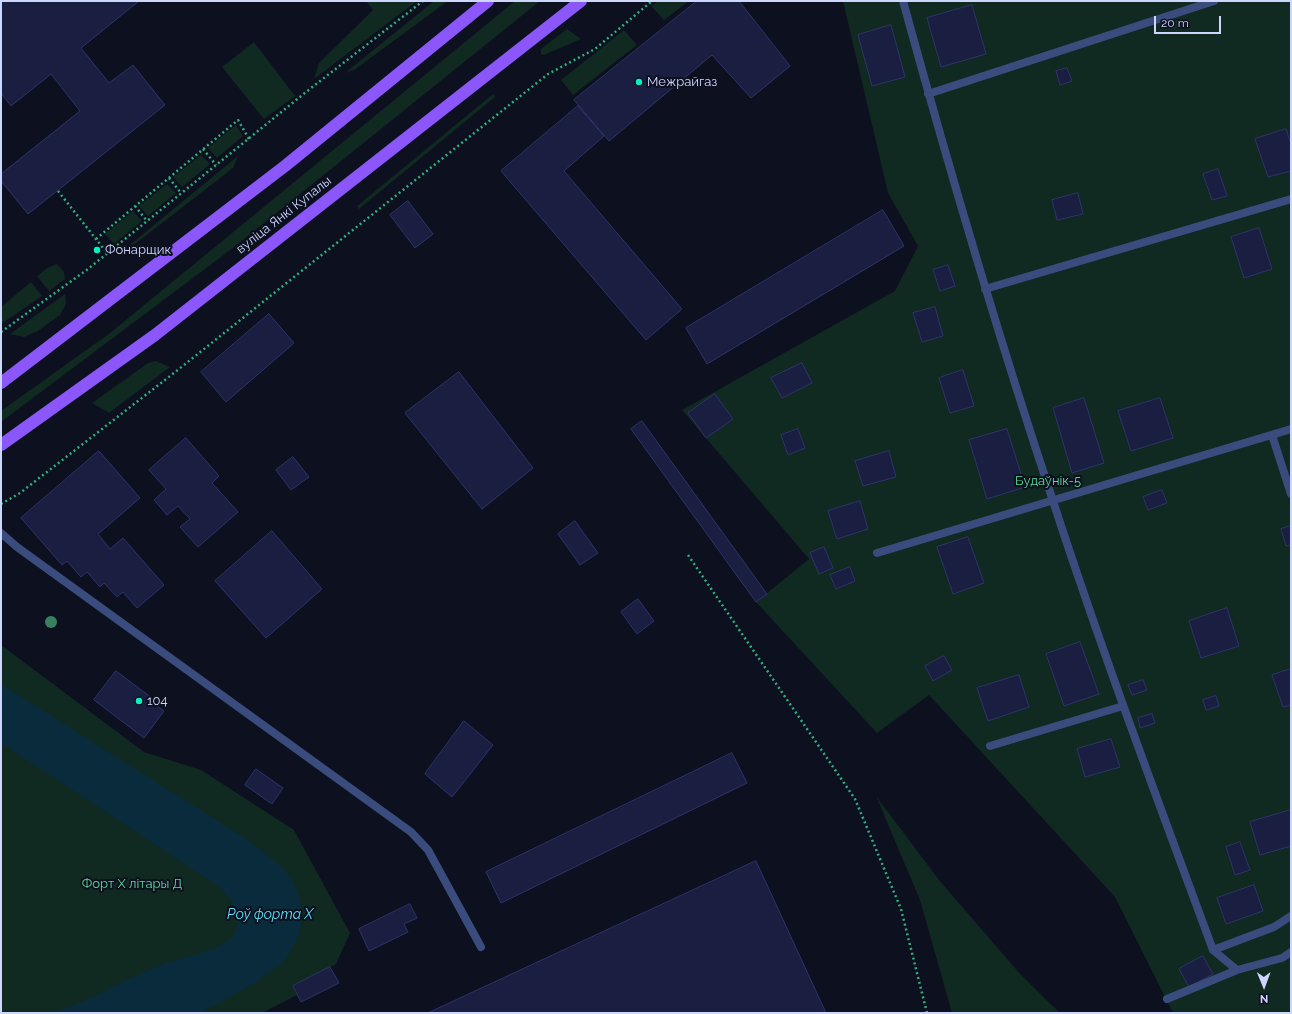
<!DOCTYPE html>
<meta charset="utf-8">
<style>
body{margin:0}
#map{position:relative;width:1292px;height:1014px;overflow:hidden;background:#0d101f;font-family:Raleway,sans-serif}
canvas{display:block}
.frame{position:absolute;inset:0;border:2px solid #cdd7fe;pointer-events:none}
.north{position:absolute;left:1244px;top:966px;width:40px;height:40px;-webkit-text-stroke:3px #0d101f;paint-order:stroke;rotate:179deg;font-size:11px;font-weight:700;line-height:16px;text-align:center;color:#cdd7fe}
.north::after{content:'';display:block;margin:auto;width:14px;height:18px;background:#cdd7fe;clip-path:polygon(50% 0,100% 100%,50% 72%,0 100%)}
.scale{position:absolute;left:1154px;top:16px;width:67px;height:18px;box-sizing:border-box;border:2px solid #cdd7fe;border-top:0;padding-left:5px;font-size:12px;line-height:14px;white-space:nowrap;color:#cdd7fe;-webkit-text-stroke:3px #0d101f;paint-order:stroke}
</style>
<div id="map">
<canvas width="1292" height="1014"></canvas>
<div class="frame"></div>
<div class="north">N</div>
<div class="scale">20 m</div>
</div>
<script>
const c = document.querySelector('canvas').getContext('2d');
c.lineJoin = 'round';
function paint(path, color) { c.fillStyle = color; c.fill(path, 'evenodd'); }
function trace(path, color, width, dash) { c.strokeStyle = color; c.lineWidth = width; c.lineCap = dash ? 'butt' : 'round'; c.setLineDash(dash || []); c.stroke(path); }
function drawText(font, color, halo, rows, align = 'center') {
  c.font = font + ' Raleway,sans-serif'; c.lineWidth = 4; c.setLineDash([]); c.textBaseline = 'middle'; c.strokeStyle = halo; c.fillStyle = color; for (const [text, x, y, turn = 0] of rows) {
    c.save(); c.translate(x, y); c.rotate((+turn || 0) * Math.PI / 180); c.textAlign = isNaN(turn) ? turn : align; if (halo) c.strokeText(text, 0, 0); c.fillText(text, 0, 0); c.restore();
  }
}
paint(new Path2D(`
 M 366,1 L 417,1 L 314,79 L 319,63 L 373,10 Z
 M 434,1 L 448,1 L 354,70 L 345,73 Z
 M 515,1 L 540,1 L 233,248 L 1,422 L 1,411 L 110,333 Z
 M 658,1 L 689,1 L 664,20 L 651,6 Z
 M 843,1 L 1291,1 L 1291,1013 L 1175,1013 L 1172,1011 L 1115,897 L 929,695 L 877,733 L 756,602 L 809,559 L 682,410 L 895,291 L 918,246 L 888,193 Z
 M 567,29 L 581,39 L 544,55 L 541,54 L 541,49 Z
 M 624,30 L 637,45 L 573,95 L 561,80 Z
 M 254,42 L 295,96 L 264,119 L 222,67 Z
 M 493,94 L 495,97 L 359,209 L 357,206 Z
 M 236,125 L 243,136 L 217,158 L 208,148 Z
 M 201,155 L 210,164 L 182,187 L 173,177 Z
 M 238,156 L 233,168 L 139,241 L 121,252 Z
 M 167,184 L 176,193 L 148,216 L 139,206 Z
 M 133,211 L 142,221 L 114,244 L 105,234 Z
 M 57,264 L 64,272 L 65,279 L 49,291 L 37,276 L 47,268 Z
 M 31,282 L 42,296 L 1,324 L 1,307 Z
 M 65,294 L 66,304 L 60,315 L 38,331 L 24,337 L 10,334 Z
 M 156,361 L 170,367 L 109,413 L 92,403 L 148,363 Z
 M 1,645 L 144,752 L 201,770 L 294,830 L 350,933 L 336,964 L 293,986 L 297,995 L 262,1013 L 1,1013 Z
 M 876,796 L 939,880 L 1021,975 L 1060,1013 L 952,1013 L 920,900 Z`), '#102921');
paint(new Path2D(`
 M 1,684 L 251,842 L 284,869 L 293,882 L 300,898 L 302,916 L 299,935 L 291,951 L 280,965 L 255,983 L 200,1013 L 54,1013 C 88,1001 119,983 151,969 C 165,963 180,959 194,955 C 207,951 223,947 232,936 C 246,918 232,898 218,886 L 1,743 Z`), '#0a2b3b');
const building = new Path2D(`
 M 1,1 L 139,1 L 81,48 L 109,83 L 133,65 L 165,105 L 28,214 L 1,181 L 1,174 L 80,111 L 51,74 L 11,106 L 1,93 Z
 M 697,1 L 739,1 L 790,66 L 751,98 L 712,55 L 609,141 L 574,100 Z
 M 972,5 L 986,54 L 941,67 L 927,18 Z
 M 891,25 L 905,77 L 872,86 L 858,35 Z
 M 1067,68 L 1072,81 L 1060,85 L 1056,71 Z
 M 578,106 L 604,136 L 564,171 L 682,309 L 646,340 L 501,171 Z
 M 1286,129 L 1291,144 L 1291,171 L 1268,177 L 1255,139 Z
 M 1218,169 L 1227,196 L 1212,200 L 1203,174 Z
 M 1078,193 L 1083,214 L 1057,220 L 1052,200 Z
 M 408,201 L 433,234 L 415,248 L 390,215 Z
 M 883,210 L 904,246 L 707,364 L 686,328 Z
 M 1259,228 L 1272,269 L 1244,278 L 1231,237 Z
 M 948,265 L 955,286 L 940,291 L 933,270 Z
 M 935,307 L 943,336 L 922,342 L 913,313 Z
 M 269,314 L 294,343 L 226,402 L 201,372 Z
 M 802,363 L 812,383 L 782,398 L 771,378 Z
 M 963,370 L 974,406 L 950,413 L 939,378 Z
 M 459,372 L 533,468 L 482,509 L 405,413 Z
 M 715,394 L 733,419 L 706,438 L 688,413 Z
 M 1084,398 L 1104,463 L 1072,473 L 1053,408 Z
 M 1160,398 L 1173,438 L 1131,451 L 1118,411 Z
 M 642,421 L 767,594 L 756,602 L 631,429 Z
 M 798,429 L 805,448 L 788,455 L 781,435 Z
 M 1007,429 L 1025,487 L 987,499 L 969,440 Z
 M 186,438 L 219,476 L 212,483 L 238,512 L 198,547 L 180,527 L 190,519 L 178,506 L 167,515 L 154,500 L 166,489 L 149,470 Z
 M 99,451 L 140,498 L 98,534 L 110,549 L 123,538 L 164,585 L 137,608 L 123,592 L 117,597 L 104,583 L 100,587 L 87,572 L 81,577 L 67,561 L 62,565 L 21,518 Z
 M 889,451 L 896,477 L 863,486 L 855,461 Z
 M 293,457 L 309,477 L 291,490 L 276,470 Z
 M 1162,490 L 1167,503 L 1148,510 L 1143,497 Z
 M 860,501 L 868,529 L 837,539 L 828,511 Z
 M 575,521 L 598,553 L 580,565 L 558,534 Z
 M 1291,526 L 1291,545 L 1286,546 L 1281,529 Z
 M 272,531 L 322,589 L 266,638 L 215,581 Z
 M 968,537 L 984,583 L 953,594 L 937,547 Z
 M 824,547 L 833,568 L 819,574 L 810,553 Z
 M 850,567 L 855,581 L 836,589 L 830,575 Z
 M 638,599 L 654,621 L 637,634 L 621,612 Z
 M 1227,608 L 1239,646 L 1201,658 L 1189,621 Z
 M 1080,642 L 1099,694 L 1064,706 L 1046,654 Z
 M 944,656 L 952,670 L 933,681 L 925,666 Z
 M 1291,669 L 1291,705 L 1283,707 L 1272,675 Z
 M 116,671 L 152,698 L 150,701 L 164,711 L 144,738 L 94,700 Z
 M 1019,675 L 1029,707 L 988,721 L 977,688 Z
 M 1143,680 L 1147,690 L 1132,695 L 1128,685 Z
 M 1216,696 L 1219,706 L 1206,710 L 1203,700 Z
 M 1152,714 L 1155,723 L 1140,728 L 1138,718 Z
 M 464,721 L 493,745 L 452,797 L 425,774 Z
 M 1111,739 L 1120,767 L 1085,777 L 1077,749 Z
 M 732,753 L 747,783 L 501,903 L 486,872 Z
 M 256,769 L 283,788 L 272,804 L 245,785 Z
 M 1291,810 L 1291,846 L 1260,855 L 1250,822 Z
 M 1240,842 L 1250,870 L 1235,875 L 1226,847 Z
 M 756,861 L 826,1013 L 428,1013 Z
 M 1254,885 L 1263,911 L 1226,924 L 1217,898 Z
 M 410,904 L 417,918 L 404,924 L 408,932 L 369,951 L 359,929 Z
 M 1203,956 L 1213,974 L 1189,987 L 1179,969 Z
 M 330,967 L 339,983 L 301,1002 L 293,986 Z`);
paint(building, '#1a1e40');
trace(building, '#2d346b', 1);
trace(new Path2D(`
 M 203,149 L 216,165
 M 169,178 L 181,193
 M 58,191 L 107,253
 M 135,206 L 147,221
 M 96,239 L 238,120 L 249,139
 M 1,332 L 88,269 L 306,92 L 423,1
 M 1,504 L 20,493 L 179,369 L 548,74 L 595,49 L 652,1
 M 688,555 L 855,799 L 901,909 L 927,1013`), '#31ae7f', 2.5, [2, 3]);
trace(new Path2D(`
 M 903,1 C 949,169 998,336 1053,501 C 1102,652 1158,801 1213,950 L 1237,970 L 1282,958 L 1291,952
 M 928,94 L 1214,1
 M 985,289 L 1291,199
 M 1272,435 L 1291,494
 M 1,533 L 17,547 L 411,832 L 428,850 L 481,947
 M 877,553 L 1291,429
 M 990,746 L 1123,706
 M 1213,950 L 1274,927 L 1291,916
 M 1167,999 L 1237,970`), '#394c7d', 8);
trace(new Path2D(`
 M 1,383 L 285,166 L 488,1
 M 1,445 L 155,335 L 581,1`), '#8b57fa', 12);
c.fillStyle = '#38805f';
for (const [x, y] of [
 [51,622]
]) { c.beginPath(); c.arc(x, y, 6, 0, 2 * Math.PI); c.fill(); }
for (const [x, y, r, color] of [
 [639,82,4,"#07f0bf"],
 [97,250,4,"#07f0bf"],
 [139,701,4,"#07f0bf"]
]) { const dot = new Path2D(); dot.arc(x, y, r, 0, 2 * Math.PI); c.fillStyle = color; c.fill(dot); trace(dot, '#0d101f', 1.5); }
drawText('13px', '#cdd7fe', '#0d101f', [
 ["Межрайгаз",647,82],
 ["Фонарщик",105,250],
 ["104",147,701]
], 'left');
drawText('13px', '#cdd7fe', '#0d101f', [
 ["вуліца Янкі Купалы",284,215,-38]
]);
drawText('13px', '#5cdb94', '#0d101f', [
 ["Будаўнік-5",1048,481],
 ["Форт X літары Д",132,884]
]);
drawText('italic 14px', '#5ee2fa', '#0d101f', [
 ["Роў форта Х",270,915]
]);
</script>
